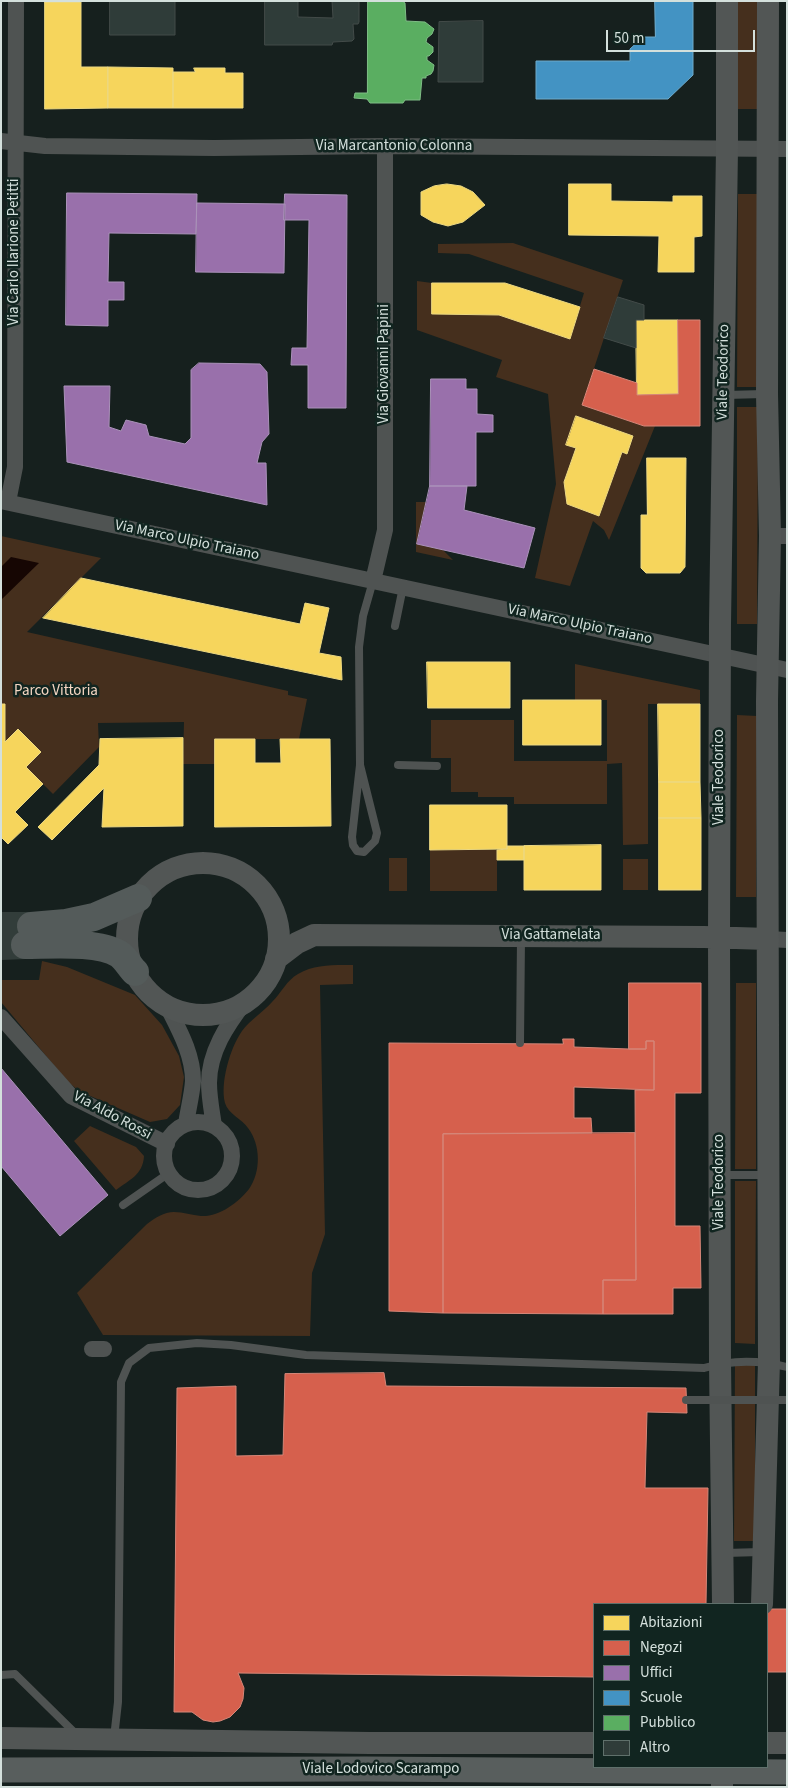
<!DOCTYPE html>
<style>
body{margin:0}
#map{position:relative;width:788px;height:1788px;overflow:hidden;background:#16201e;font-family:"Source Sans 3",sans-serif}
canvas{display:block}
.frame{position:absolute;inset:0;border:2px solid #d4e0dc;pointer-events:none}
.legend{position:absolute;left:593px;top:1603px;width:175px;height:165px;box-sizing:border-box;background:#112520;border:1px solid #5f706b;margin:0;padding:6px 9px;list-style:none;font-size:15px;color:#d4e0dc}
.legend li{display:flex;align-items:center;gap:10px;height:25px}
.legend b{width:25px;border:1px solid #5f706b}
.scale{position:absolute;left:606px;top:30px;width:149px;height:22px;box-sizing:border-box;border:2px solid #d4e0dc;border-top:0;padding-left:6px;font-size:15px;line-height:18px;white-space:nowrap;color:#d4e0dc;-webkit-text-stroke:4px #112520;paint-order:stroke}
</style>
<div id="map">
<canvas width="788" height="1788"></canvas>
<div class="frame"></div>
<ul class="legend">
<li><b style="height:14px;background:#f6d55c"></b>Abitazioni</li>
<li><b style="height:14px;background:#d6604d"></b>Negozi</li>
<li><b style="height:14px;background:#9970ab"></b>Uffici</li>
<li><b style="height:14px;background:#4393c3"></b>Scuole</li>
<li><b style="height:14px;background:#5aae61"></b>Pubblico</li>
<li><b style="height:14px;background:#2f3c39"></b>Altro</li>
</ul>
<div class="scale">50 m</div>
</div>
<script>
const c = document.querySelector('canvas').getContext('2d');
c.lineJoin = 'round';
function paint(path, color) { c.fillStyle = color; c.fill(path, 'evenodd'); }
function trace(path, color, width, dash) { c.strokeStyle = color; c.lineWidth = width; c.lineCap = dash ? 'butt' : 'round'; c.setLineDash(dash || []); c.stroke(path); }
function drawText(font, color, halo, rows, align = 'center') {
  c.font = font + ' "Source Sans 3",sans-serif'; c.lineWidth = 5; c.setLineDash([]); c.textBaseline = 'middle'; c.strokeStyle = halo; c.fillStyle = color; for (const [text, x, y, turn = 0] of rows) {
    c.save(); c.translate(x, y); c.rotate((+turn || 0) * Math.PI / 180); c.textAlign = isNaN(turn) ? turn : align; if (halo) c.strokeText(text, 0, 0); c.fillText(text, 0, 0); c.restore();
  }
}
paint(new Path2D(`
 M 738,1 L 759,1 L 759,109 L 738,109 Z
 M 738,194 L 759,194 L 758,387 L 737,387 Z
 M 513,243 L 623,280 L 582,405 L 644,426 L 655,426 L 609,540 L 604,530 L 593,521 L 570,586 L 535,578 L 556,484 L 548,394 L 496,377 L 502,360 L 417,330 L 417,281 L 432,283 L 432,314 L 499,315 L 570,338 L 584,293 L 469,254 L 438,253 L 438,244 Z
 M 737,407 L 758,407 L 757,624 L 737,624 Z
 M 416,502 L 426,502 L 442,549 L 453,560 L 416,552 Z
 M 1,536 L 101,558 L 27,632 L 288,691 L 288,695 L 307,699 L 299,739 L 216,739 L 215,764 L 183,764 L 184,722 L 98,723 L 99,747 L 53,794 L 26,767 L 41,752 L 19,729 L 5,742 L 5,705 L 1,704 Z
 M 575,664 L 700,690 L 700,704 L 648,704 L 648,844 L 623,845 L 622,763 L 607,764 L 607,804 L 514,804 L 514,797 L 478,797 L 478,792 L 451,792 L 451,758 L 431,758 L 431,720 L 514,720 L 514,761 L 607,761 L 607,700 L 575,700 Z
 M 737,715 L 757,716 L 756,897 L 736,897 Z
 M 430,850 L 497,850 L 497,891 L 430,891 Z
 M 389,858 L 407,858 L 407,891 L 389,891 Z
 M 623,859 L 648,859 L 648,890 L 623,890 Z
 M 42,961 L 67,967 L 135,995 L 162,1025 L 179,1056 L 184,1077 L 180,1105 L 167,1119 L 150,1122 L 79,1091 L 67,1081 L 1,1002 L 1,980 L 39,980 Z
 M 353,965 L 353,984 L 320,985 L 325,1234 L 312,1273 L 310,1336 L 103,1335 L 77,1293 L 147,1224 C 155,1218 164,1212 174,1212 C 183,1212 192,1215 201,1216 C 219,1217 238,1203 249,1189 C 261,1172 261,1145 248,1128 C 242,1119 228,1114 225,1103 C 220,1083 230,1048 242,1031 C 250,1020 263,1012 272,1002 C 281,993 287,980 298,974 C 315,964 334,965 353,965 Z
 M 736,983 L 756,983 L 756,1169 L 735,1169 Z
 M 90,1126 L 136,1147 L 144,1156 C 143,1175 129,1180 116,1190 L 74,1141 Z
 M 735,1181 L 756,1181 L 755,1344 L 735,1343 Z
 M 735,1362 L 755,1362 L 755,1541 L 734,1541 Z`), '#452f1d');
paint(new Path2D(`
 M 11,557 L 39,563 L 1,600 L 1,567 Z`), '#160603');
const homes = new Path2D(`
 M 45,1 L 81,1 L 81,2 L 45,2 Z
 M 45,2 L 81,2 L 81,67 L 108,67 L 108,108 L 45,109 Z
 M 108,67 L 173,68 L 173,108 L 108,108 Z
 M 194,68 L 225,68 L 225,73 L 243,73 L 243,108 L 173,108 L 173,72 L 195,72 Z
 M 447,184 L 461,186 L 473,192 L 485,205 L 463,222 L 448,226 L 433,222 L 421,215 L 421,192 L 434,186 Z
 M 569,184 L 611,184 L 611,201 L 673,202 L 673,196 L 702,196 L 702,236 L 694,237 L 694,272 L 658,272 L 659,236 L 569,235 Z
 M 432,283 L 505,283 L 580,307 L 570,339 L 499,315 L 432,314 Z
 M 636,320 L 678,320 L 678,394 L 637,395 Z
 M 576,416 L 633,436 L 627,454 L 622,452 L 599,516 L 567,504 L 564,482 L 576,448 L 566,445 Z
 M 647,458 L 686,458 L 685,567 L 680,573 L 646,573 L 641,568 L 641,515 L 647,515 Z
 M 81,578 L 300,624 L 305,603 L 329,608 L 319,653 L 341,657 L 342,680 L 43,618 Z
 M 427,662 L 510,662 L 510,708 L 428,708 Z
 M 523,700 L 601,700 L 601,745 L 523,745 Z
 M 1,704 L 5,704 L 5,742 L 18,729 L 41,752 L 26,767 L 43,784 L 15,812 L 28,825 L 8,844 L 1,837 Z
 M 658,704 L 700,704 L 700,782 L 659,782 Z
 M 183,738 L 183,826 L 102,827 L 104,788 L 52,840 L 38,827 L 99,765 L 100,739 Z
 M 215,739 L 255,739 L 255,763 L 281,763 L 280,739 L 330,739 L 331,826 L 215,827 Z
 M 659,782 L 700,782 L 701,818 L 659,818 Z
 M 430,805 L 507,805 L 507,849 L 430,850 Z
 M 659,818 L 701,818 L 701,890 L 659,890 Z
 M 601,845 L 601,890 L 524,890 L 524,846 Z
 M 507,846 L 524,846 L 524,860 L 497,860 L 497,850 L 507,849 Z`);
paint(homes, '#f6d55c');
trace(homes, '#ecd882', 1);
const shops = new Path2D(`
 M 678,320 L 700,320 L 700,426 L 644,426 L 582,405 L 594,369 L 637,383 L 637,395 L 678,394 Z
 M 629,983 L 701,983 L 701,1093 L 675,1093 L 675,1226 L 700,1226 L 701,1288 L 673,1288 L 673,1314 L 603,1314 L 603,1280 L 636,1280 L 635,1090 L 654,1090 L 654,1041 L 646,1041 L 646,1049 L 629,1049 Z
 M 563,1039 L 574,1039 L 574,1047 L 629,1049 L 646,1049 L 646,1041 L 654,1041 L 654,1090 L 574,1087 L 574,1118 L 591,1118 L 592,1133 L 443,1134 L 443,1313 L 389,1311 L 389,1043 L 563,1044 Z
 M 635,1133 L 636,1280 L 603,1280 L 603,1314 L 443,1313 L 443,1134 Z
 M 384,1373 L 386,1386 L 686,1388 L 687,1413 L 647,1412 L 645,1488 L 708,1488 L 706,1604 L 594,1604 L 594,1677 L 238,1673 L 244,1688 L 243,1699 L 240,1707 L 230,1717 L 220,1721 L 213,1722 L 203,1720 L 192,1712 L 174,1712 L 177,1388 L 236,1386 L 236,1456 L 283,1455 L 285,1374 Z
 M 767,1609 L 787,1609 L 787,1672 L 767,1672 Z`);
paint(shops, '#d6604d');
trace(shops, '#d58678', 1);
const offices = new Path2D(`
 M 67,193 L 197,194 L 196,234 L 109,233 L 108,282 L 124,282 L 124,300 L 108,300 L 108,326 L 66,325 Z
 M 285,194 L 347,195 L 346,408 L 308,408 L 308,365 L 291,365 L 292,348 L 307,348 L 309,220 L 284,220 Z
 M 197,203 L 285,204 L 284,273 L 196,272 Z
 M 199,363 L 260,364 L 267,372 L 269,434 L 262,442 L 257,463 L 266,463 L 267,505 L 67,462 L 64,386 L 110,386 L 109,427 L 121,431 L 126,420 L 146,425 L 149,436 L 185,444 L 191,438 L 191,370 Z
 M 431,379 L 466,379 L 466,389 L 477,389 L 477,414 L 493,415 L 493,432 L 476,432 L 476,486 L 430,486 Z
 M 430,486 L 467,486 L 464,510 L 535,528 L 524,568 L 417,544 Z
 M 1,1068 L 108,1195 L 60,1236 L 1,1166 Z`);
paint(offices, '#9970ab');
trace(offices, '#ab92ba', 1);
const schools = new Path2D(`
 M 655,1 L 693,1 L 693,75 L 668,99 L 536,99 L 536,61 L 630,61 L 630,49 L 643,37 L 655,37 Z`);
paint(schools, '#4393c3');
trace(schools, '#6eaaca', 1);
const public = new Path2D(`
 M 368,1 L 402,1 L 405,3 L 406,21 L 425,22 L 434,29 L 432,34 L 427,38 L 426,42 L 433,47 L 433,52 L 429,56 L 427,56 L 427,60 L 434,65 L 433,71 L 431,74 L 426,76 L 426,78 L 422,78 L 420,100 L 405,100 L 403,103 L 370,103 L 367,99 L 354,98 L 355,93 L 367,93 Z`);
paint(public, '#5aae61');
trace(public, '#7fbd86', 1);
const building = new Path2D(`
 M 110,1 L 175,1 L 175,35 L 110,35 Z
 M 265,1 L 298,1 L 298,17 L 333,18 L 332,1 L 359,1 L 359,22 L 358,24 L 353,24 L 354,39 L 352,41 L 333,42 L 332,45 L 265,45 Z
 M 483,21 L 483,82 L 438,82 L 439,22 Z
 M 618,297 L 644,305 L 644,320 L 636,320 L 636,348 L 604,338 Z`);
paint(building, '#2f3c39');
trace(building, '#434b49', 1);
trace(new Path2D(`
 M 1,926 L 31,926
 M 1,946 L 25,945`), '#323d3a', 28, [28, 14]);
trace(new Path2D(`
 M 726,395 L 764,394
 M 395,626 L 403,587
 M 360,765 L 377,833 L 375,841 L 364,852 L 357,851 L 353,845 L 352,837 L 360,765 L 359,647 L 363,616 L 373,581
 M 398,765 L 437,766
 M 520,1043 L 521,938
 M 722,1175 L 765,1175
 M 123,1205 L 169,1173
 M 725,1553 L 761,1552
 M 1,1675 L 15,1674 L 76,1734
 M 114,1738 L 118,1702 L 121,1382 L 129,1363 L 149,1348 L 197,1343 L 231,1345 L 306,1355 L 704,1368 C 730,1360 760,1360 787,1367`), '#4f5352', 8);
trace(new Path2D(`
 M 1,141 L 45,146 L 214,148 L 385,146 L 787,149
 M 1,501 L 787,670
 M 8,502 L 15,467 L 16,1
 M 770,536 L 787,536
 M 373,581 L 385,530 L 385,146
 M 768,939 L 787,940
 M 167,1006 C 179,1030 193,1054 193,1081 C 192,1095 188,1110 186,1124
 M 1,1017 L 71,1096 L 167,1144
 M164 1156a34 34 0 1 1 68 0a34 34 0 1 1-68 0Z
 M 214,1126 C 212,1112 209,1097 209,1083 C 209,1052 227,1025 245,1002
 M 92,1349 L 104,1349`), '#4f5352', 16);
trace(new Path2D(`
 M127 939a76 76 0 1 1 152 0a76 76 0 1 1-152 0Z
 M 276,959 L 297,943 L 314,935 L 704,937 L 768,939
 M 723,1604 L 720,1363 L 719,937 L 720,624 L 727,148 L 727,1
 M 762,1604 L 769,1362 L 767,701 L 770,536 L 767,394 L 768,1
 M 1,1738 L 370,1743 L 594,1743
 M 767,1743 L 787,1743
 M 722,1767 L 722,1787`), '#525655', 22);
trace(new Path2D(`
 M 1,1770 L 366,1769 L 787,1772`), '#585e5d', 25);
trace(new Path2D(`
 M 31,926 L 66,923 L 94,917 L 138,898
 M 25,945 C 51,945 98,941 119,954 C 125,958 130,967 135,972`), '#545b5a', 28);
trace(new Path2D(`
 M 686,1400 L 787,1400`), '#4f5352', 8);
drawText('15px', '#d4e0dc', '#112520', [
 ["Via Marcantonio Colonna",394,147],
 ["Via Carlo Ilarione Petitti",15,252,-90],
 ["Via Giovanni Papini",385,364,-90],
 ["Viale Teodorico",724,372,-89],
 ["Via Marco Ulpio Traiano",187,541,12],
 ["Via Marco Ulpio Traiano",580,625,12],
 ["Viale Teodorico",720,777,-90],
 ["Via Gattamelata",551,936],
 ["Via Aldo Rossi",112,1116,28],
 ["Viale Teodorico",720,1182,-90],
 ["Viale Lodovico Scarampo",381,1770]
]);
drawText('15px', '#f6d7c3', '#112520', [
 ["Parco Vittoria",56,692]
]);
</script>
